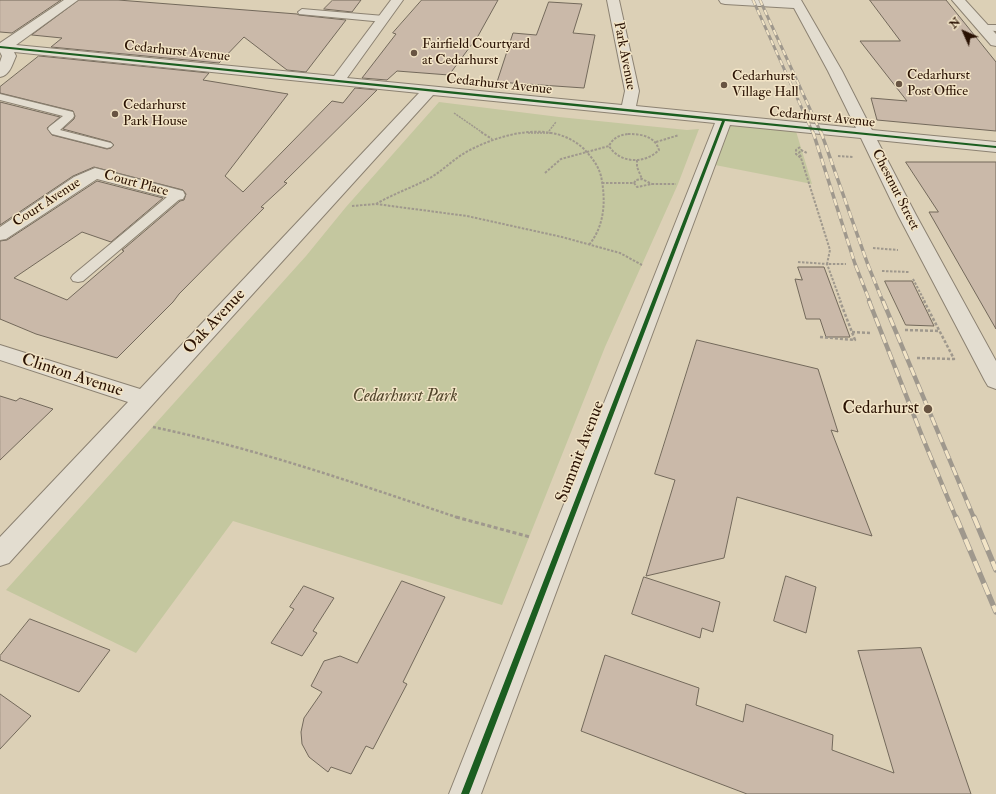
<!DOCTYPE html>
<style>
body{margin:0}
#map{position:relative;width:996px;height:794px;overflow:hidden;background:#dcd0b6;font-family:"IM FELL Double Pica",serif}
canvas{display:block}
.north{position:absolute;left:944px;top:12px;width:40px;height:40px;-webkit-text-stroke:3px #f2e4c6;paint-order:stroke;rotate:315deg;font-size:11px;font-weight:700;line-height:16px;text-align:center;color:#2a1203}
.north::after{content:'';display:block;margin:auto;width:14px;height:18px;background:#2a1203;clip-path:polygon(50% 0,100% 100%,50% 72%,0 100%)}
</style>
<div id="map">
<canvas width="996" height="794"></canvas>
<div class="north">N</div>
</div>
<script>
const c = document.querySelector('canvas').getContext('2d');
c.lineJoin = 'round';
function paint(path, color) { c.fillStyle = color; c.fill(path, 'evenodd'); }
function trace(path, color, width, dash) { c.strokeStyle = color; c.lineWidth = width; c.lineCap = dash ? 'butt' : 'round'; c.setLineDash(dash || []); c.stroke(path); }
function drawText(font, color, halo, rows, align = 'center') {
  c.font = font + ' "IM FELL Double Pica",serif'; c.lineWidth = 3; c.setLineDash([]); c.textBaseline = 'middle'; c.strokeStyle = halo; c.fillStyle = color; for (const [text, x, y, turn = 0] of rows) {
    c.save(); c.translate(x, y); c.rotate((+turn || 0) * Math.PI / 180); c.textAlign = isNaN(turn) ? turn : align; if (halo) c.strokeText(text, 0, 0); c.fillText(text, 0, 0); c.restore();
  }
}
paint(new Path2D(`
 M 439,102 L 559,117 L 687,130 L 699,129 L 678,184 L 605,347 L 502,605 L 233,521 L 136,653 L 6,590 L 306,256 L 346,207 Z
 M 722,121 L 795,128 L 812,184 L 710,164 Z`), '#c4c79f');
const building = new Path2D(`
 M 0,0 L 61,0 L 12,33 L 0,32 Z
 M 79,0 L 118,0 L 297,14 L 299,15 L 346,20 L 306,72 L 287,70 L 244,37 L 219,63 L 51,47 L 62,38 L 32,35 Z
 M 333,0 L 361,0 L 352,12 L 324,9 Z
 M 422,0 L 498,0 L 478,36 L 449,75 L 397,71 L 387,80 L 362,78 L 396,34 L 393,33 Z
 M 870,0 L 946,0 L 996,62 L 996,131 L 877,120 L 871,98 L 907,101 L 860,41 L 900,41 Z
 M 549,2 L 582,4 L 573,33 L 595,35 L 584,88 L 497,82 L 513,33 L 536,35 Z
 M 39,56 L 209,73 L 203,80 L 288,94 L 225,176 L 243,192 L 332,101 L 343,103 L 355,88 L 377,90 L 284,182 L 287,183 L 261,207 L 264,208 L 179,294 L 173,302 L 117,358 L 36,334 L 0,319 L 0,241 L 7,240 L 97,181 L 163,198 L 111,242 L 82,232 L 14,278 L 67,300 L 124,251 L 122,250 L 126,247 L 180,201 L 184,200 L 186,194 L 183,190 L 94,167 L 73,176 L 0,225 L 0,102 L 60,117 L 47,128 L 52,135 L 107,149 L 111,148 L 114,145 L 111,142 L 63,129 L 74,119 L 75,116 L 73,111 L 0,93 L 0,87 Z
 M 906,162 L 996,162 L 996,329 L 929,212 L 938,212 Z
 M 798,267 L 824,267 L 850,337 L 826,337 L 820,319 L 806,319 L 795,279 L 802,280 Z
 M 885,281 L 912,281 L 934,326 L 906,325 Z
 M 697,340 L 818,369 L 838,432 L 831,430 L 872,536 L 737,497 L 724,558 L 646,576 L 675,480 L 655,474 Z
 M 0,396 L 16,401 L 20,398 L 53,409 L 0,460 Z
 M 786,576 L 816,587 L 806,633 L 774,621 Z
 M 644,577 L 720,602 L 713,632 L 702,628 L 700,638 L 632,614 Z
 M 402,581 L 445,597 L 403,682 L 407,684 L 373,749 L 366,746 L 351,774 L 331,767 L 328,772 L 309,757 L 302,744 L 301,732 L 304,718 L 322,692 L 311,686 L 324,661 L 340,656 L 357,663 Z
 M 304,586 L 334,598 L 313,631 L 317,633 L 302,656 L 271,643 L 294,609 L 290,607 Z
 M 30,619 L 110,650 L 79,692 L 0,660 L 0,656 Z
 M 921,648 L 971,794 L 747,794 L 581,731 L 605,655 L 699,688 L 696,705 L 743,722 L 746,704 L 833,735 L 832,750 L 894,773 L 858,651 Z
 M 0,694 L 31,716 L 0,749 Z`);
paint(building, '#cab9a9');
trace(building, '#73695b', 1);
const lane = new Path2D(`
 M 302,9 L 384,16 L 389,19 L 384,22 L 299,14 L 298,12 Z
 M 983,25 L 996,25 L 996,31 L 980,30 L 978,28 Z
 M 0,94 L 73,112 L 74,116 L 73,118 L 60,130 L 111,143 L 113,145 L 111,147 L 107,148 L 52,134 L 48,129 L 49,127 L 63,116 L 0,100 Z
 M 177,191 L 181,192 L 183,195 L 181,198 L 83,281 L 78,282 L 73,281 L 71,278 L 73,275 L 173,192 Z`);
const street = new Path2D(`
 M 64,0 L 78,0 L 16,45 L 334,76 L 391,0 L 403,0 L 347,78 L 622,105 L 625,91 L 607,0 L 619,0 L 639,91 L 636,106 L 856,128 L 828,71 L 794,8 L 725,4 L 721,3 L 719,0 L 801,0 L 842,71 L 872,130 L 996,142 L 996,152 L 877,140 L 916,215 L 996,361 L 996,389 L 988,386 L 985,381 L 898,215 L 861,138 L 730,125 L 481,794 L 449,794 L 715,123 L 433,95 L 9,563 L 0,566 L 0,537 L 128,402 L 0,360 L 0,345 L 140,389 L 419,93 L 14,52 L 16,56 C 12,65 10,75 0,77 L 0,62 L 2,56 L 0,52 L 0,43 Z
 M 952,0 L 965,0 L 996,34 L 996,46 L 991,45 Z
 M 95,168 L 183,191 L 185,195 L 183,199 L 177,200 L 97,179 L 6,239 L 0,240 L 0,227 L 74,177 Z`);
trace(lane, '#8c8272', 2);
trace(street, '#8c8272', 2);
trace(new Path2D(`
 M 454,113 L 483,133
 M 549,131 L 556,122
 M 528,133 L 551,133`), '#9f988d', 1.5, [2, 1]);
trace(new Path2D(`
 M 481,132 L 492,139
 M 628,134 C 641,134 655,136 659,150 C 645,164 620,164 609,146 C 613,138 619,135 628,134 Z
 M 656,142 L 679,135
 M 800,147 L 796,150 L 796,154 L 801,158 L 830,250 L 827,264 L 846,264
 M 838,156 L 853,157
 M 801,157 L 799,153 L 801,150 L 807,153
 M 637,160 L 637,167 L 642,179
 M 545,173 L 561,159 L 609,146
 M 602,183 L 634,183 L 637,187 L 652,184 L 676,184
 M 634,183 L 636,180 L 642,179 L 652,184
 M 376,204 C 393,194 411,188 428,179 C 443,171 453,159 468,151 C 502,133 554,119 585,150 C 592,158 598,165 601,176 C 606,200 605,225 589,245
 M 352,206 L 376,204 L 467,216 L 562,237 L 620,253 L 642,265
 M 873,248 L 898,250
 M 798,262 L 827,264 L 841,302
 M 882,271 L 909,272
 M 913,279 L 925,302`), '#9f988d', 2, [2.5, 1.5]);
trace(new Path2D(`
 M 905,330 L 940,331
 M 852,332 L 871,333
 M 820,337 L 855,340 L 840,301
 M 917,358 L 954,359 L 924,301
 M 153,427 C 258,449 358,484 459,518`), '#9f988d', 2.5, [3, 2]);
trace(new Path2D(`
 M 456,517 L 530,537`), '#9f988d', 3, [4, 2.5]);
paint(lane, '#e3ddd0');
paint(street, '#e3ddd0');
const railFar3 = new Path2D(`
 M 753,0 L 813,133
 M 760,0 L 821,133`);
const railFar2 = new Path2D(`
 M 813,132 L 855,264 L 870,302
 M 821,132 L 868,265 L 883,302`);
const railFar1 = new Path2D(`
 M 869,301 L 922,436 L 956,518
 M 883,301 L 974,518`);
const rail = new Path2D(`
 M 956,517 L 996,612
 M 974,517 L 996,570`);
trace(railFar3, '#9f988d', 3);
trace(railFar2, '#9f988d', 3.5);
trace(railFar1, '#9f988d', 4.5);
trace(rail, '#9f988d', 5.5);
trace(railFar3, '#f2e4c6', 2, [5.5]);
trace(railFar2, '#f2e4c6', 2.5, [7]);
trace(railFar1, '#f2e4c6', 3, [9]);
trace(rail, '#f2e4c6', 4, [12]);
paint(new Path2D(`
 M 0,46 L 996,146 L 996,148 L 725,121 L 469,794 L 461,794 L 722,121 L 0,48 Z`), '#1b5e20');
for (const [x, y, r, color] of [
 [414,53,4,"#685442"],
 [899,84,4,"#685442"],
 [724,85,4,"#685442"],
 [115,114,4,"#685442"],
 [928,409,5,"#685442"]
]) { const dot = new Path2D(); dot.arc(x, y, r, 0, 2 * Math.PI); c.fillStyle = color; c.fill(dot); trace(dot, '#f2e4c6', 1.5); }
drawText('14px', '#2a1203', '#f2e4c6', [
 ["Fairfield Courtyard",422,45],
 ["at Cedarhurst",422,61],
 ["Cedarhurst",907,76],
 ["Post Office",907,92],
 ["Cedarhurst",732,77],
 ["Village Hall",732,93],
 ["Cedarhurst",123,106],
 ["Park House",123,122]
], 'left');
drawText('14px', '#2a1203', '#f2e4c6', [
 ["Cedarhurst Avenue",177,52,6],
 ["Park Avenue",624,56,79],
 ["Cedarhurst Avenue",499,85,6],
 ["Cedarhurst Avenue",822,118,6],
 ["Court Place",136,184,15],
 ["Chestnut Street",895,190,63],
 ["Court Avenue",47,203,-33]
]);
drawText('17px', '#2a1203', '#f2e4c6', [
 ["Oak Avenue",215,322,-47],
 ["Clinton Avenue",72,376,18],
 ["Summit Avenue",581,452,-69]
]);
drawText('italic 17px', '#52462c', '#f2e4c6', [
 ["Cedarhurst Park",405,397]
]);
drawText('17px', '#2a1203', '#f2e4c6', [
 ["Cedarhurst",919,409]
], 'right');
</script>
